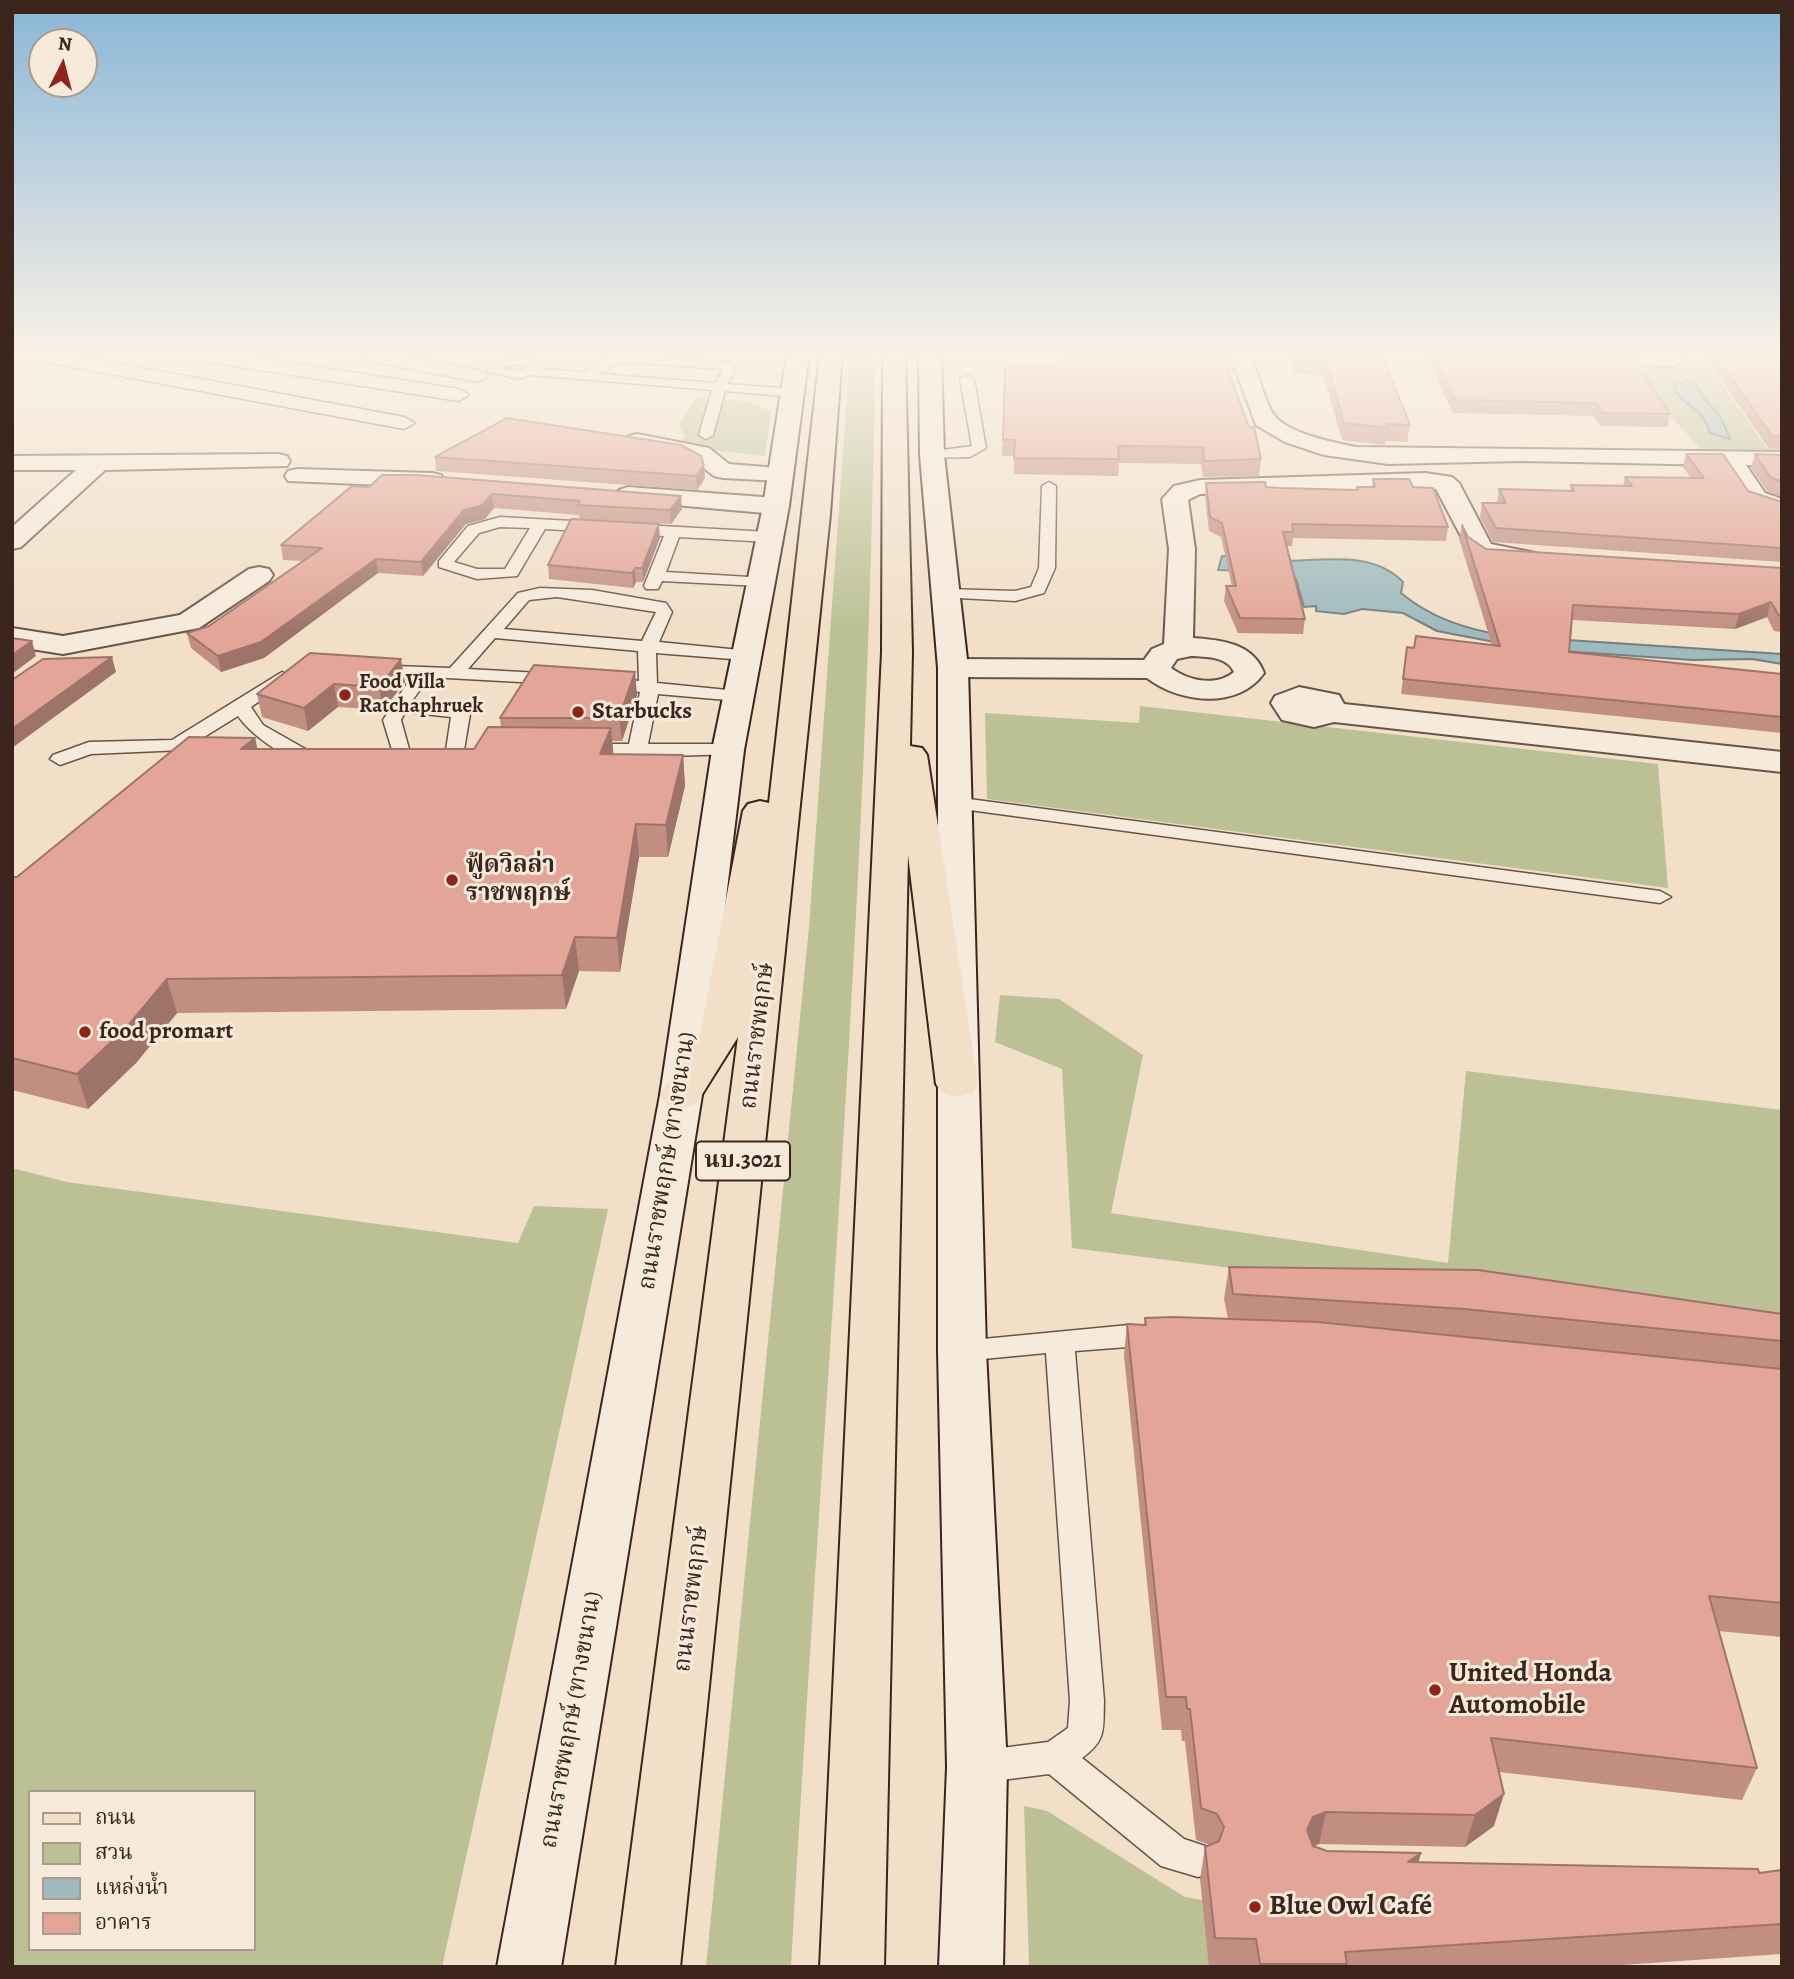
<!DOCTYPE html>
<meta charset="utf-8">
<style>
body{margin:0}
#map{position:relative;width:1794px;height:1979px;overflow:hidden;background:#f1dfc8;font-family:Alegreya,"Noto Serif Thai",serif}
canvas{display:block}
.frame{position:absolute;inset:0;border:14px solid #3b251d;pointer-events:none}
.legend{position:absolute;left:28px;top:1790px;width:228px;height:161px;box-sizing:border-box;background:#f6eadb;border:2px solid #ab9b8f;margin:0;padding:9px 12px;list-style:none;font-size:21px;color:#3b251d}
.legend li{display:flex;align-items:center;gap:14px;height:35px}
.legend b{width:35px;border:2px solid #ab9b8f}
.north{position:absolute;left:28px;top:28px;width:70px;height:70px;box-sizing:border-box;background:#f6eadb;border:2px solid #ab9b8f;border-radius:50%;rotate:6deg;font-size:19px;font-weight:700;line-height:28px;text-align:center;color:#3b251d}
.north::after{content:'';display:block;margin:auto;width:24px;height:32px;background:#8f2418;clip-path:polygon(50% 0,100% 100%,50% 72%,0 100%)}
</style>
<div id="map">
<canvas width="1794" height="1979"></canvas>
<div class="frame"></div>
<ul class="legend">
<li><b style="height:9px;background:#f1dfc8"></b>ถนน</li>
<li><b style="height:19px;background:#bbc195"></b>สวน</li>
<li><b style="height:19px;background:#9ebabe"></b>แหล่งน้ำ</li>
<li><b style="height:19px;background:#e2a597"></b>อาคาร</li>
</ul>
<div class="north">N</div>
</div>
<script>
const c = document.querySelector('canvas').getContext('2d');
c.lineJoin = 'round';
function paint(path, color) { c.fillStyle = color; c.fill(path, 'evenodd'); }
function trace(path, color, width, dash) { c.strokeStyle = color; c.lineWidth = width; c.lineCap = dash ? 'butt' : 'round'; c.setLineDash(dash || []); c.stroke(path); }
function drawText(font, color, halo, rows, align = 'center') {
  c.font = font + ' Alegreya,"Noto Serif Thai",serif'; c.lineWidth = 6; c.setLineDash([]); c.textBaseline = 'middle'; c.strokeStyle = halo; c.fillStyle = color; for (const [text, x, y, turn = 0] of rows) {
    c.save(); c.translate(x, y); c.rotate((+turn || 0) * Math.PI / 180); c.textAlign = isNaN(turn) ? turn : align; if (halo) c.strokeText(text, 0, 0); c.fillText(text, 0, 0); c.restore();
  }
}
paint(new Path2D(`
 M 850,354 L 875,354 C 869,893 821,1430 791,1967 L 706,1967 L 809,927 Z
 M 1627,364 L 1709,365 L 1768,450 L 1701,449 L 1641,384 Z
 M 695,398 L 746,401 L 771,411 L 765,456 L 676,446 L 677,441 L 685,438 L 679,425 Z
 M 1140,706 L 1658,764 L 1668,888 L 987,799 L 985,713 L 1139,723 Z
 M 1000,995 L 1059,999 L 1143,1055 L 1111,1213 L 1448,1263 L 1466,1071 L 1782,1110 L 1782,1345 L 1495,1301 L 1072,1248 L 1062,1069 L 995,1042 Z
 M 12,1168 L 67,1182 L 518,1243 L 534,1206 L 608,1209 L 442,1967 L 12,1967 ZM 30,1792 L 254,1792 L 254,1949 L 30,1949 Z
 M 1024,1806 L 1047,1811 L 1185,1897 L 1310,1920 L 1317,1967 L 1029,1967 Z`), '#bbc195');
const water = new Path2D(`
 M 1688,380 L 1694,381 L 1702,396 L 1720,416 L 1730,439 L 1710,433 C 1702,405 1682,407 1673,386 Z
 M 1222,556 C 1242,556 1263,561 1282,561 C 1323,561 1372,550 1403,582 L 1401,593 C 1432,619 1467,629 1506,636 L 1782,654 L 1782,664 L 1752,659 L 1693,660 L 1531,649 L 1437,631 L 1403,613 L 1362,609 L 1344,614 L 1316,611 L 1316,606 L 1304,607 L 1296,579 L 1259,578 L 1255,571 L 1218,570 Z`);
paint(water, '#9ebabe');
trace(water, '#767e7e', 2);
const service = new Path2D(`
 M 621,354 L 728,362 L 736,368 L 728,384 L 793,389 L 800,393 L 793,397 L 725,391 L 713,435 L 706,439 L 699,435 L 712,390 L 530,375 L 518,379 L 487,371 L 491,363 L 513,357 L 538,360 L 543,369 L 584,372 L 601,360 ZM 621,362 L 723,369 L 716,383 L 599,374 ZM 514,365 L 529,366 L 529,367 L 517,371 L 501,368 Z
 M 967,375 L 974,379 L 986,448 L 970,457 L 927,458 L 927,452 L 972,446 L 960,379 Z
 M 1049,482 L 1056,486 L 1055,568 L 1044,593 L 1015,601 L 940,597 L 938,594 L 946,589 L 1015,591 L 1031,587 L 1039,568 L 1042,486 Z
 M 500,517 L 769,532 L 777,537 L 769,542 L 679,537 L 666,572 L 766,578 L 766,584 L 760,586 L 662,581 L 658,589 L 646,589 L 644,586 L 664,536 L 545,529 L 517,576 L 477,579 L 439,567 L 439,561 L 468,526 ZM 500,527 L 530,528 L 505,569 L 477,569 L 454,562 L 479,533 Z
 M 540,588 L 592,590 L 666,603 L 672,612 L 659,642 L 750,651 L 753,655 L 750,659 L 744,660 L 656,653 L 657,683 L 738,691 L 747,696 L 738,701 L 658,694 L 648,744 L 728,744 L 737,750 L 735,754 L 637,757 L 577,754 L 575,750 L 584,744 L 629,744 L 640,692 L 605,688 L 596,683 L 605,678 L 639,681 L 638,651 L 495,638 L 468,669 L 557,674 L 566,679 L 557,684 L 429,677 L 412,701 L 440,703 L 467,710 L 470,714 L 464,750 L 455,756 L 446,750 L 451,717 L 405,712 L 401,720 L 409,749 L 400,755 L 393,753 L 383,720 L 412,676 L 368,673 L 365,669 L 368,665 L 450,668 L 518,593 ZM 557,597 L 656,612 L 642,641 L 504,629 L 529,600 Z
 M 282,672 L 291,677 L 288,681 L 251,707 L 263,725 L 307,750 L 310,754 L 307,758 C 286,763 249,732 238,716 L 183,750 L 91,754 L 60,765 L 50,759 L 53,755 L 89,742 L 172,740 Z
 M 954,797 L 1660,891 L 1671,897 L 1660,903 L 947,807 L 944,803 L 947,799 Z
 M 1129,1325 L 1164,1328 L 1168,1335 L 1164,1342 L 1154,1345 L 1075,1351 L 1104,1701 C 1103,1729 1107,1740 1082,1758 L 1184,1839 L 1211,1848 L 1216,1860 L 1211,1872 L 1198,1877 L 1161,1866 L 1049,1774 L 978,1783 L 966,1778 L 960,1767 L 966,1756 L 978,1751 L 1048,1742 L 1068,1728 L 1070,1701 L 1046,1353 L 962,1361 L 952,1358 L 948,1351 L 952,1344 L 962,1341 Z`);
const pedestrian = new Path2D(`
 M 25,354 L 68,354 L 404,417 L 415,423 L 404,429 L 35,360 Z
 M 186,354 L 235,354 L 459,389 L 469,395 L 459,401 L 196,360 Z
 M 356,354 L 397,354 L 478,370 L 488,376 L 478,382 L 366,360 Z`);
const minor = new Path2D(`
 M 1223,354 L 1246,354 C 1261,372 1261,396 1274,415 C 1286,433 1335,443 1356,447 L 1782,452 L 1782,466 L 1746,465 L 1765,493 L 1782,499 L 1782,516 L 1747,503 L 1721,465 L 1522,461 L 1388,464 L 1324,455 L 1285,442 L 1256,425 L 1235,368 Z
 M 1574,354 L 1676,354 L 1684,360 L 1673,366 L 1582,364 L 1574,363 L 1571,358 Z
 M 637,434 L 709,448 L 729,464 L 789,469 L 792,474 L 789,479 L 780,481 L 723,478 L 714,476 L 692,459 L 629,446 L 625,441 L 629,436 Z
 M 278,454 L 287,456 L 290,461 L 287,466 L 105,470 L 21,547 L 12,549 L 12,527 L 76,470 L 12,470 L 12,456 Z
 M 297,469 L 432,473 L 441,475 L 444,480 L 441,485 L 432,487 L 288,481 L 285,476 L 288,471 Z
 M 1425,473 L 1452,477 L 1459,483 L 1491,544 L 1535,553 L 1538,559 L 1535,565 C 1514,570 1489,564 1471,555 L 1436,489 L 1200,494 L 1188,500 L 1195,549 L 1193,638 C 1221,640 1253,643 1264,673 C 1238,710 1179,703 1147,678 L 953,677 L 942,674 L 938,668 L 942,662 L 953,659 L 1144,660 L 1152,649 L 1164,644 L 1169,549 L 1162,499 L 1174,486 L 1200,480 ZM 1191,656 C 1206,657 1227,656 1234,672 C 1216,687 1189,681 1171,668 L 1177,659 Z
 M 628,487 L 776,498 L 785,501 L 789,506 L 785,511 L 776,514 L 619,500 L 615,495 L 619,490 Z
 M 259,567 L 269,569 L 273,575 L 269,581 L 199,628 L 63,654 L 12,646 L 12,628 L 63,636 L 180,615 L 249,569 Z
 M 1299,687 L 1339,695 L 1344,704 L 1782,752 L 1782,772 L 1334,722 L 1314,727 L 1282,720 L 1271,703 L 1275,696 Z`);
const secondary = new Path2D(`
 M 787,354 L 809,354 L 789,506 L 744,750 L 702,1095 L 561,1967 L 497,1967 L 660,1095 L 712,750 L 763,506 Z
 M 919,354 L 941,354 L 944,455 L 968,668 L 986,1351 L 1007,1767 L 1003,1967 L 939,1967 L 947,1767 L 938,1351 L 938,668 L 920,455 Z`);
const primary = new Path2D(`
 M 820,354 L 842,354 L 830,514 L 680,1967 L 616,1967 L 738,1037 L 696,1104 L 681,1108 L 666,1104 L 660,1095 L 700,1034 L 743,811 L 748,804 L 760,801 L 769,803 Z
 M 883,354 L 905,354 L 912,652 L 910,746 L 922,748 L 927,755 L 978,1084 L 972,1093 L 957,1097 L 942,1093 L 936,1084 L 908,855 L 884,1967 L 820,1967 L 882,652 Z`);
trace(service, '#685448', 3);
trace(pedestrian, '#685448', 3);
trace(minor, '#685448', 4);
trace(secondary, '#3b251d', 4);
trace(primary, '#3b251d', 4);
paint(service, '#f6eadb');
paint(pedestrian, '#f6eadb');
paint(minor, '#f6eadb');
paint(secondary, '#f6eadb');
paint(primary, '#f1dfc8');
paint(new Path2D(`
 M 1290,354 L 1382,354 L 1410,425 L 1407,442 L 1386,441 L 1385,445 L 1342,440 L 1323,375 L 1294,374 Z
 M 1425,354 L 1595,354 L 1670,414 L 1667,427 L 1600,426 L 1593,416 L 1453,413 Z
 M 1704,354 L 1782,354 L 1782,450 L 1769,449 Z
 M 1005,365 L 1061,365 L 1261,459 L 1259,476 L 1203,477 L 1201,464 L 1119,463 L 1118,476 L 1014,474 L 1014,456 L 1002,456 Z
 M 1686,454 L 1748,491 L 1782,502 L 1782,562 L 1493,542 L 1480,517 L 1482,503 L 1497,503 L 1499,489 L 1570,491 L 1571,485 L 1623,486 L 1625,477 L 1691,478 L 1683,467 Z
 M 1755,454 L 1782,455 L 1782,497 L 1767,491 L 1751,468 Z
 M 435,457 L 704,465 L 705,478 L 697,490 L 436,471 Z
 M 1373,479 L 1413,487 L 1448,527 L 1446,541 L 1293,538 L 1292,546 L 1287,546 L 1305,619 L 1303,634 L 1238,633 L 1224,601 L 1226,586 L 1232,586 L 1221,537 L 1209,531 L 1205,497 L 1206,483 L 1280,488 L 1356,490 L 1357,487 L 1372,487 Z
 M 369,487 L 681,496 L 682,509 L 671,524 L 580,519 L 579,515 L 494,508 L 485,519 L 466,524 L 423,576 L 378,573 L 264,658 L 221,672 L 191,648 L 187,633 L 209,626 L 304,561 L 283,560 L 281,545 Z
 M 1462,525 L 1468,537 L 1486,549 L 1782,568 L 1782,632 L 1774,631 L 1767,617 L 1735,629 L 1572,620 L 1569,652 L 1782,674 L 1782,733 L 1401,694 L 1407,647 L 1492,645 L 1459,539 Z
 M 660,538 L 643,582 L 636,582 L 633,588 L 549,579 L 548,565 Z
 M 310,653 L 405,682 L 383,710 L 338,707 L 308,731 L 262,717 L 257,694 Z
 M 637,695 L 622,741 L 612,741 L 613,754 L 683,755 L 685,786 L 668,857 L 639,857 L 620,972 L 579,971 L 566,1009 L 177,1013 L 136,1063 L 88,1109 L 12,1090 L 12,877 L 17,877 L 255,738 L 257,749 L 474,749 L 501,728 L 500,718 Z
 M 1229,1267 L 1782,1314 L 1782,1637 L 1718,1631 L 1757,1768 L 1742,1800 L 1499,1772 L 1494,1826 L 1465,1847 L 1319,1844 L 1313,1846 L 1327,1851 L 1421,1853 L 1418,1862 L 1759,1873 L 1782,1870 L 1782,1954 L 1593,1967 L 1209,1967 L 1200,1879 L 1205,1847 L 1210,1845 L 1196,1840 L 1185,1741 L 1182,1741 L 1181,1730 L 1162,1730 L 1124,1355 L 1127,1324 L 1144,1325 L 1145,1318 L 1228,1319 L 1224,1299 Z`), '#c28e82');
paint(new Path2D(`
 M 704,465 L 705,478 L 697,490 L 696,476 Z
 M 492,494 L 494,508 L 485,519 L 466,524 L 423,576 L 421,562 L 464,510 Z
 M 681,496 L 682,509 L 671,524 L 670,510 Z
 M 659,524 L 660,538 L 643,582 L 642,568 Z
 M 376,559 L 378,573 L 264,658 L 221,672 L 218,656 Z
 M 635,568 L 636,582 L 633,588 L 632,573 Z
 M 1771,602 L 1767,617 L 1735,629 L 1739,614 Z
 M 32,641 L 36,656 L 12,674 L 12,655 Z
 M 112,657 L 116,672 L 12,748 L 12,729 Z
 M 401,659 L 405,682 L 383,710 L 379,687 Z
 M 635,672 L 637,695 L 622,741 L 619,718 Z
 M 334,684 L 338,707 L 308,731 L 304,708 Z
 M 611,728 L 614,759 L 600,754 Z
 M 255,738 L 262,769 L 241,749 Z
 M 683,755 L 685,786 L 668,857 L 666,825 Z
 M 636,824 L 639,857 L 620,972 L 617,938 Z
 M 575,937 L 579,971 L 566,1009 L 562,975 Z
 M 167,979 L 177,1013 L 136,1063 L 88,1109 L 77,1074 Z
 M 1504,1794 L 1494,1826 L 1465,1847 L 1475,1815 Z
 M 1326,1812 L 1319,1844 L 1306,1849 L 1307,1830 L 1313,1817 Z
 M 1421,1853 L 1412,1885 L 1408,1862 Z`), '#9e746a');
const building = new Path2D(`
 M 1063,354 L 1222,354 L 1249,427 L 1254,427 L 1261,459 L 1204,461 L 1203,447 L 1118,446 L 1119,459 L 1014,458 L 1015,440 L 1003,440 L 1005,365 L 1061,365 Z
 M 1295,354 L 1382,354 L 1410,425 L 1386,424 L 1388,428 L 1344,423 L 1325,359 L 1296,358 Z
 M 1433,354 L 1631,355 L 1670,414 L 1602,413 L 1596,403 L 1455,400 Z
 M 1715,354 L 1782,354 L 1782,437 L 1772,436 Z
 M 507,418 L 681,445 L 701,456 L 704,465 L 696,476 L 435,457 Z
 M 1686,454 L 1723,454 L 1748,491 L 1782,502 L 1782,548 L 1496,528 L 1482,503 L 1506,503 L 1499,489 L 1574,491 L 1571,485 L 1632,486 L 1625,477 L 1704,478 Z
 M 1755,454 L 1782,455 L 1782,482 L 1770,477 Z
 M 382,475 L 416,475 L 681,496 L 670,510 L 578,505 L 580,501 L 492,494 L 483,505 L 464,510 L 421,562 L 376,559 L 261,642 L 218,656 L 187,633 L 209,626 L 322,548 L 281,545 L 352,486 L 369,487 Z
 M 1373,479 L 1409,479 L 1413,487 L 1433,488 L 1448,527 L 1292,524 L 1293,532 L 1283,532 L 1305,619 L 1240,618 L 1226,586 L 1236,586 L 1222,523 L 1210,517 L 1206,483 L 1265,482 L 1266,487 L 1280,488 L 1358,490 L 1357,487 L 1375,487 Z
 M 571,519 L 659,524 L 642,568 L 635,568 L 632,573 L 548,565 Z
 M 1462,525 L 1468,537 L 1486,549 L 1782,568 L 1782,616 L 1779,616 L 1771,602 L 1739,614 L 1573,605 L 1569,652 L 1782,674 L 1782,717 L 1403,679 L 1407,647 L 1414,648 L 1416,636 L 1500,646 Z
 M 12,638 L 32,641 L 12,655 Z
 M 310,653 L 401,659 L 379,687 L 334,684 L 304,708 L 257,694 Z
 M 112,657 L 12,729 L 12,680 L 43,659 Z
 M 534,665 L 635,672 L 619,718 L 500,718 Z
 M 488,727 L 611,728 L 600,754 L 683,755 L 666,825 L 636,824 L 617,938 L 575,937 L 562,975 L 167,979 L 126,1028 L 77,1074 L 12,1058 L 12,877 L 17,877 L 189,737 L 255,738 L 241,749 L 474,749 Z
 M 1229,1267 L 1478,1270 L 1782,1314 L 1782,1341 L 1464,1309 L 1233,1294 Z
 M 1174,1317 L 1318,1322 L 1782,1369 L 1782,1603 L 1709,1596 L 1757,1768 L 1491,1738 L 1504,1794 L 1475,1815 L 1326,1812 L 1313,1817 L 1307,1830 L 1313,1846 L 1327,1851 L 1421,1853 L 1408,1862 L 1758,1869 L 1759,1873 L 1782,1870 L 1782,1924 L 1345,1952 L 1347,1964 L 1260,1964 L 1256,1939 L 1215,1938 L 1205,1847 L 1219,1841 L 1224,1827 L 1217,1814 L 1201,1808 L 1190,1709 L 1187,1709 L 1186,1697 L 1166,1697 L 1127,1324 L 1146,1325 L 1145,1318 Z`);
paint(building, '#e2a597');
trace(building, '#9e746a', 2);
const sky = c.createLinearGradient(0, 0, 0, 631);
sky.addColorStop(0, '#8ab6d7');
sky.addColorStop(0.56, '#f9f1e6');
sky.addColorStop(1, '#f9f1e600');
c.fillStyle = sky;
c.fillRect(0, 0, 1794, 631);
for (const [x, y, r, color] of [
 [345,695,7,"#8f2418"],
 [578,712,7,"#8f2418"],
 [452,880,7,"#8f2418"],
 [85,1032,7,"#8f2418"],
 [1435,1690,7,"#8f2418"],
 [1255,1907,7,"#8f2418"]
]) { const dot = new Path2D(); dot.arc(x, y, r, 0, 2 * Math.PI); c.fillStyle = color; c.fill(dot); trace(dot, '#f6eadb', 2.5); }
drawText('bold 21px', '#3b251d', '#f6eadb', [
 ["Food Villa",359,683],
 ["Ratchaphruek",359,707]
], 'left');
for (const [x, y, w] of [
 [743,1161,94]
]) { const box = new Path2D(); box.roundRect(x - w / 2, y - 19.5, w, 39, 5); c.fillStyle = '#f6eadb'; c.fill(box); trace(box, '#3b251d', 2); }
drawText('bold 23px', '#3b251d', null, [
 ["นบ.3021",743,1161]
]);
drawText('bold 24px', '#3b251d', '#f6eadb', [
 ["Starbucks",592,712],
 ["ฟู้ดวิลล่า",466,866],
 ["ราชพฤกษ์",466,894],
 ["food promart",99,1032]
], 'left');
drawText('24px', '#3b251d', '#f6eadb', [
 ["ถนนราชพฤกษ์",758,1036,-83],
 ["ถนนราชพฤกษ์ (ทางขนาน)",668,1161,-81],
 ["ถนนราชพฤกษ์",692,1599,-83],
 ["ถนนราชพฤกษ์ (ทางขนาน)",572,1720,-80]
]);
drawText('bold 28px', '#3b251d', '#f6eadb', [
 ["United Honda",1449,1674],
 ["Automobile",1449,1706],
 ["Blue Owl Café",1269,1907]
], 'left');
</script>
